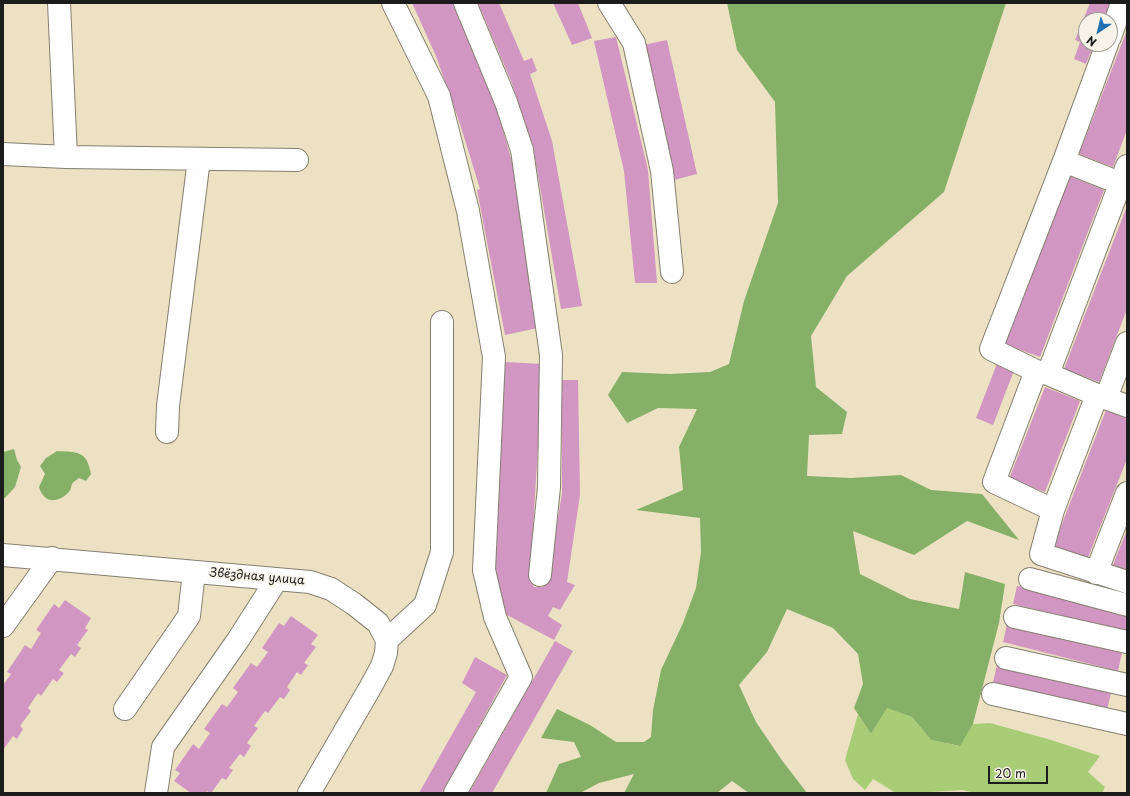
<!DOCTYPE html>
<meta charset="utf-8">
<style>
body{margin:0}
#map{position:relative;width:1130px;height:796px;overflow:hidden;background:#ece2c3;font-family:"Playpen Sans",sans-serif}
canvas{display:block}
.frame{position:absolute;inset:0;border:4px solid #1c1c1c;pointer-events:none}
.north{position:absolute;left:1078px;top:12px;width:40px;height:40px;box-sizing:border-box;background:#f7f3e8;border:1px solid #9f9d96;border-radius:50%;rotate:215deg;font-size:11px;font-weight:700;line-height:16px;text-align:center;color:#1c1c1c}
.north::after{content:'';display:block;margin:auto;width:14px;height:18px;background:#1f6fb2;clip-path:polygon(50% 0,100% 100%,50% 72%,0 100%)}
.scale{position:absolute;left:988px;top:766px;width:60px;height:18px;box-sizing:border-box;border:2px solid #1c1c1c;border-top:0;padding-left:5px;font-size:12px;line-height:14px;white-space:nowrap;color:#1c1c1c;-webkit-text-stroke:3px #f7f3e8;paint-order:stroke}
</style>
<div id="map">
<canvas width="1130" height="796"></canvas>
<div class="frame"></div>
<div class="north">N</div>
<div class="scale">20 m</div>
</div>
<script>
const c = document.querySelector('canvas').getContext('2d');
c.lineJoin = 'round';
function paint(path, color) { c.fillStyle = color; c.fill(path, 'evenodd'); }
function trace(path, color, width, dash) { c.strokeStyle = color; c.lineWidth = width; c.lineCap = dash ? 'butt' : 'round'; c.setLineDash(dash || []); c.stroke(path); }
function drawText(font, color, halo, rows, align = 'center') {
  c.font = font + ' "Playpen Sans",sans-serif'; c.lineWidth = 3.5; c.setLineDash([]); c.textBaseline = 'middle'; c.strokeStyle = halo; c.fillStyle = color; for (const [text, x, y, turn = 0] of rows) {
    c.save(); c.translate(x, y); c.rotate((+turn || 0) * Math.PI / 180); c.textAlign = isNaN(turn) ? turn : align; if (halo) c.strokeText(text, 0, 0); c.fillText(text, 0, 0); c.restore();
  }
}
paint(new Path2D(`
 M 887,707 L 912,717 L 931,740 L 959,746 L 973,724 L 990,723 L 1048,739 L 1100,756 L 1088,772 L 1105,787 L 1102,793 L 975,793 L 963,790 L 931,792 L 930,793 L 896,793 L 873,779 L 865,790 L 853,779 L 845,760 L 858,714 L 871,734 Z`), '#a9cd77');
paint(new Path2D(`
 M 727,3 L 1006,3 L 944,192 L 847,276 L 811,336 L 816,387 L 847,412 L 842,434 L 809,435 L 807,476 L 851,478 L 901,475 L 931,490 L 982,494 L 1019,540 L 967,521 L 914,555 L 853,531 L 860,574 L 910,599 L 959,609 L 965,572 L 1005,584 L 999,623 L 973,724 L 960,746 L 931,740 L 912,717 L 887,708 L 871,734 L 854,708 L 863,684 L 858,654 L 833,628 L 787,609 L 767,652 L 739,685 L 756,722 L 781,759 L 807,793 L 749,793 L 732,781 L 717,793 L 624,793 L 634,774 L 599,783 L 580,793 L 546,793 L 559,764 L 581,757 L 574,742 L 541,738 L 557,709 L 590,725 L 616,742 L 644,742 L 651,737 L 653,710 L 661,670 L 683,623 L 696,588 L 701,552 L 700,518 L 636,510 L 683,490 L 679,447 L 697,409 L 658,408 L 627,423 L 608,395 L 622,372 L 670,374 L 710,372 L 729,364 L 744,301 L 778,203 L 775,102 L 737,50 Z
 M 14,449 L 17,460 L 21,467 L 15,487 L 5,498 L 3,498 L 3,452 Z
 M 57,451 C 67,452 82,450 87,461 C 89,465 90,470 91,474 L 86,481 L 79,478 C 77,480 74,481 72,484 C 71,487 71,490 68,493 C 56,504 44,503 39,487 L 45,474 L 40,466 L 46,458 Z`), '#86b068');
paint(new Path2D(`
 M 412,3 L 456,3 L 471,40 L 498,112 L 515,173 L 538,328 L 505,335 L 477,190 L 480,189 L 460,124 L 436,56 Z
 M 478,3 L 499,3 L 524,61 L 532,58 L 537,71 L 530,74 L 552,141 L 582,306 L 561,309 L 533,146 L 511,81 Z
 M 553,3 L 578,3 L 592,38 L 572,45 Z
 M 1090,3 L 1110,3 L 1103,20 L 1086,20 L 1086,44 L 1094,44 L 1086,64 L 1074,59 L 1080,42 L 1075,40 Z
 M 1127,30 L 1127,130 L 1113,167 L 1079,154 Z
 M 616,37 L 648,170 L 657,283 L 635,283 L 624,171 L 594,41 Z
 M 667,40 L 697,174 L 674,180 L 643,45 Z
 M 1069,176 L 1104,190 L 1040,357 L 1004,344 Z
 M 1127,206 L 1127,309 L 1099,382 L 1064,369 Z
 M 998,361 L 1015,368 L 993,425 L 976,418 Z
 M 505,362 L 543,364 L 530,578 L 534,587 L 543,587 L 548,580 L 562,493 L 562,380 L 578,380 L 580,495 L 567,582 L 575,585 L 560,610 L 553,607 L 548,616 L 562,625 L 554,640 L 507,615 L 493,587 L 493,549 Z
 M 1045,387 L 1080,401 L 1045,492 L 1009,479 Z
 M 1106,410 L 1127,419 L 1127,459 L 1087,560 L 1053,547 Z
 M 1127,530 L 1127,573 L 1112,567 Z
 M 1017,586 L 1127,612 L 1127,631 L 1013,604 Z
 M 65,600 L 91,618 L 85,628 L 88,630 L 77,645 L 81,648 L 75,657 L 71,654 L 59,670 L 64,673 L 57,682 L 53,679 L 41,696 L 38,693 L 28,708 L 31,711 L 20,726 L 23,729 L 17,739 L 13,736 L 3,750 L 3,685 L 11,674 L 7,672 L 25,645 L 31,649 L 41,633 L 36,630 L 54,604 L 59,608 Z
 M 291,616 L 318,635 L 311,644 L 316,647 L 304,663 L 308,665 L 301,675 L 297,672 L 287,687 L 290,690 L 284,699 L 280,697 L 268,713 L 265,711 L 254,726 L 258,728 L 247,743 L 251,746 L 244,757 L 240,754 L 229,768 L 233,770 L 226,780 L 222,778 L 211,793 L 207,791 L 206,793 L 191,793 L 174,781 L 180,773 L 175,770 L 193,744 L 199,749 L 210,733 L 204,729 L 222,704 L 227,707 L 238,692 L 233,688 L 251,663 L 257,667 L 268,652 L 262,648 L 279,623 L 284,626 Z
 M 1007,624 L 1122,653 L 1118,671 L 1003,642 Z
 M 555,641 L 573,651 L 492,793 L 469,793 Z
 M 475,657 L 507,675 L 442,793 L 419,793 L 476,692 L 462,683 Z
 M 997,665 L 1111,693 L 1107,710 L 993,682 Z`), '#d196c1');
const minor = new Path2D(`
 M 59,3 L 66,157
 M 393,3 L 439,96 L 468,211 L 494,357 L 484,570 L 495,617 L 521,677 L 455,793
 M 465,3 L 506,102 L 522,150 L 551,355 L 549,487 L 540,575
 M 609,3 L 634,43 L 662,171 L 672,272
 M 1110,37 L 1122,3
 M 1107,44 L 1064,161 L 991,349 L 1036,371 L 1048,374 L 1097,395 L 1127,406
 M 3,154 L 66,157 L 297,160
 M 1064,161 L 1127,186
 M 1036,371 L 994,482 L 1053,510
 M 1048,374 L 1127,166
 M 1097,395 L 1053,510 L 1041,554 L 1127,582
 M 1106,398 L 1127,343
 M 167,432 L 168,406 L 199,159
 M 3,555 L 310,582 L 331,589 L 354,604 L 378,623 L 387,640 L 386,653 L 382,666 L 370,688 L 309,793
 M 1096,573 L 1127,493
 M 1030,579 L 1127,605
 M 1015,617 L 1127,642
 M 3,626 L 52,558
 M 387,640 L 425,605 L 442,552 L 442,322
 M 1006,658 L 1127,685
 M 993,694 L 1127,724
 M 125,709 L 189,616 L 194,572
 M 156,793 L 163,747 L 238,640 L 277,579`);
trace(minor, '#847f70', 24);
trace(minor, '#fff', 22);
drawText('12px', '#1c1c1c', '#f7f3e8', [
 ["Звёздная улица",257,577,5]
]);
</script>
